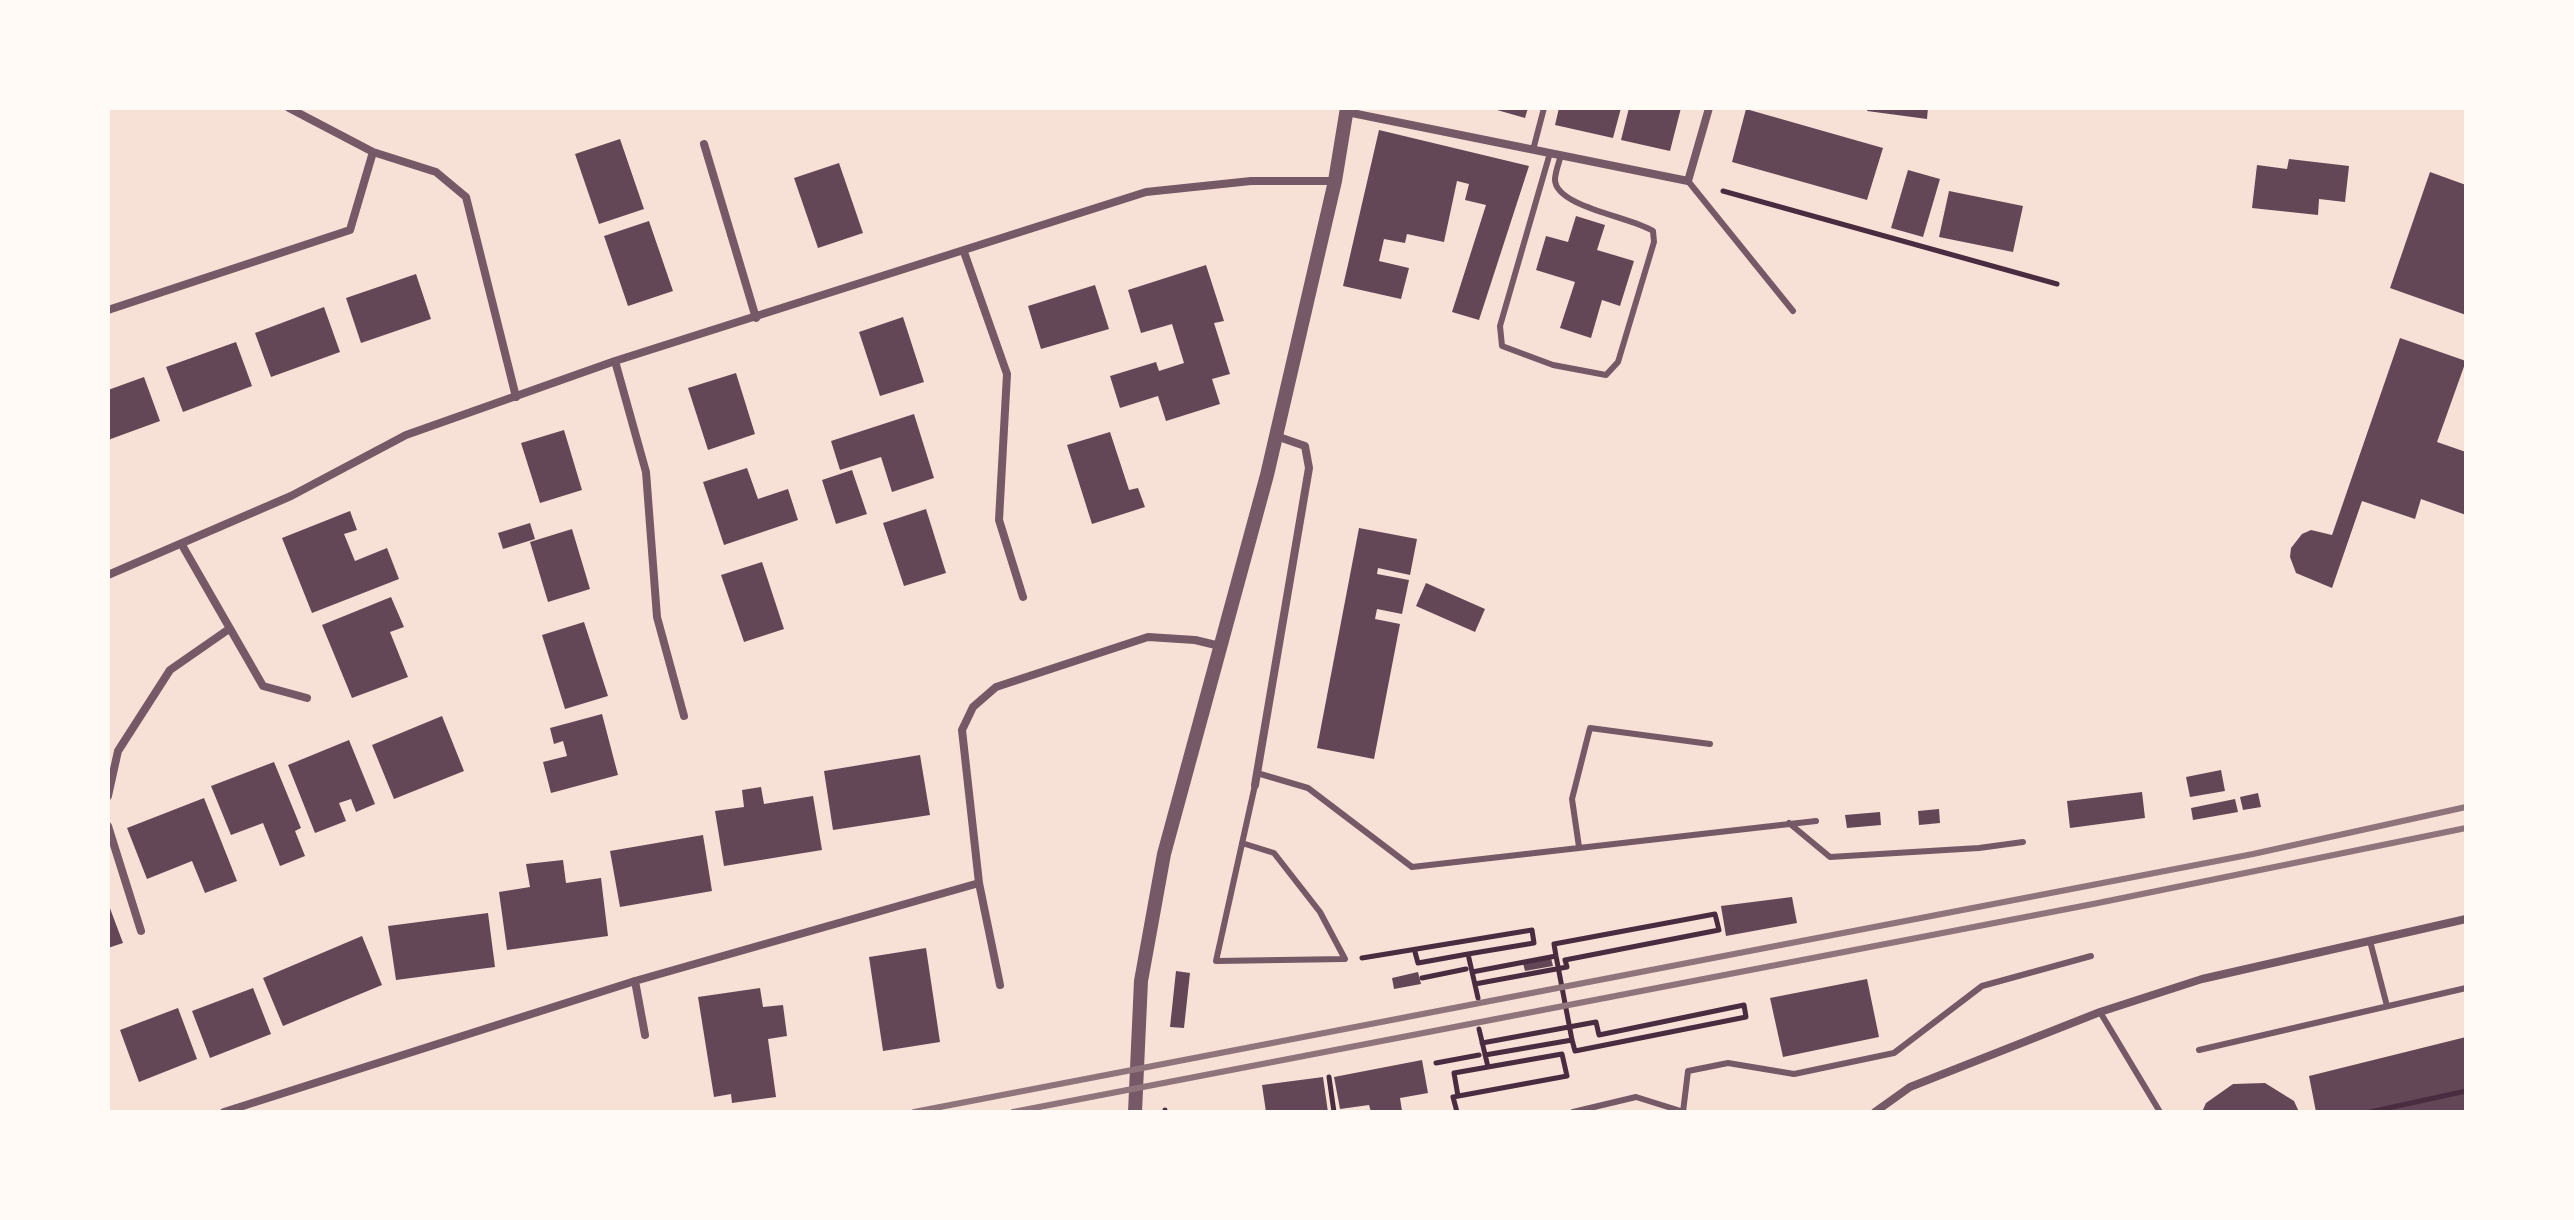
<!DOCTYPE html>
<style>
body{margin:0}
#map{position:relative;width:2574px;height:1220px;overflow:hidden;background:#f7e1d7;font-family:Rubik,sans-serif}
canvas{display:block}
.frame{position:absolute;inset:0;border:110px solid #fffaf5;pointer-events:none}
</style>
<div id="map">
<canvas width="2574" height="1220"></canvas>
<div class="frame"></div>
</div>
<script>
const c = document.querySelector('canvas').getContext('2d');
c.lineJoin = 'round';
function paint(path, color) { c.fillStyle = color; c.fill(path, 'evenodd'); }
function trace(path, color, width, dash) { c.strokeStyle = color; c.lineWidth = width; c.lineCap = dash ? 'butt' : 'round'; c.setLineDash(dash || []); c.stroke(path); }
paint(new Path2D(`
 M 1490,108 L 1528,108 L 1525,118 Z
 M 1559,108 L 1621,108 L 1613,138 L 1555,125 Z
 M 1629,108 L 1681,108 L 1670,151 L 1621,140 Z
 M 1868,108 L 1928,108 L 1927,119 L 1867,111 Z
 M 1746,109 L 1883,148 L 1867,200 L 1732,162 Z
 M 1379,130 L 1529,166 L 1479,320 L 1452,312 L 1486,205 L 1465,200 L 1469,184 L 1457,181 L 1444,242 L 1407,234 L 1405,243 L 1384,239 L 1379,261 L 1409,268 L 1401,299 L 1343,286 Z
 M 620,139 L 644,209 L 599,224 L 575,154 Z
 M 2289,159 L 2349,166 L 2345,202 L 2319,199 L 2318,215 L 2252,208 L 2257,165 L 2287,169 Z
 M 839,163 L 863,233 L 818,248 L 794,178 Z
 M 1908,170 L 1940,179 L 1923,237 L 1891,228 Z
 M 2430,172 L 2466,185 L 2466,315 L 2390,288 Z
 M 1949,191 L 2023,206 L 2013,252 L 1939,237 Z
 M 1576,216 L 1605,225 L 1597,250 L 1634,261 L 1620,306 L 1602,300 L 1591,338 L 1560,328 L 1575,282 L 1536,270 L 1546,236 L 1568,242 Z
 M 649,221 L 673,291 L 628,306 L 604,236 Z
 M 1206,265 L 1224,321 L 1214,323 L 1230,374 L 1212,379 L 1220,404 L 1166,421 L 1158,396 L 1120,408 L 1110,376 L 1156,362 L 1159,371 L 1184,363 L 1172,324 L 1141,333 L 1128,290 Z
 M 416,274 L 431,319 L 361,343 L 346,298 Z
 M 1095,285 L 1109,329 L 1041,349 L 1028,306 Z
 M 324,307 L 340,352 L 271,377 L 255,333 Z
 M 903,317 L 924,382 L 880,396 L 859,332 Z
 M 2400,338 L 2466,361 L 2437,442 L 2466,452 L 2466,515 L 2421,499 L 2415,519 L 2362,501 L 2332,588 L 2296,573 L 2290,557 L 2291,548 L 2302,534 L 2311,530 L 2332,535 Z
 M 236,342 L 252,386 L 183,412 L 166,367 Z
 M 736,373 L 755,434 L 708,450 L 688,388 Z
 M 144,377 L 160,421 L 108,440 L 108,390 Z
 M 914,414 L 934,478 L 892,492 L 881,457 L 840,470 L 831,441 Z
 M 564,430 L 582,490 L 540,503 L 521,443 Z
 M 1110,432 L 1129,490 L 1138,488 L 1145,507 L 1092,524 L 1067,445 Z
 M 747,468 L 758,499 L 788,489 L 798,520 L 724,545 L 703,482 Z
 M 852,470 L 867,514 L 836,524 L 822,480 Z
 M 926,509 L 946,573 L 904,586 L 883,523 Z
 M 350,511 L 357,530 L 344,534 L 355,561 L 387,548 L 399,579 L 312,613 L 282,538 Z
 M 530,523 L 535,539 L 503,549 L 498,533 Z
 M 1359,528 L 1417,539 L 1410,575 L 1378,568 L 1377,574 L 1409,580 L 1402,614 L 1377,609 L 1375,619 L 1400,624 L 1374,759 L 1317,748 Z
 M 572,529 L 590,589 L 548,602 L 530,542 Z
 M 762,562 L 784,629 L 744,642 L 721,575 Z
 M 1426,583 L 1485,609 L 1475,632 L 1416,606 Z
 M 391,597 L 404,627 L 390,632 L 408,677 L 352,698 L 322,625 Z
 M 584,622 L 608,696 L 565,709 L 542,635 Z
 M 602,714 L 618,775 L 551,793 L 543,762 L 567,756 L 563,741 L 554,744 L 550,728 Z
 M 442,716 L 464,771 L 394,799 L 372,745 Z
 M 349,740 L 375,804 L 356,812 L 351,799 L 339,803 L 346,821 L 315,833 L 288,765 Z
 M 920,755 L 930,815 L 833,830 L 824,771 Z
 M 274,762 L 301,828 L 295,831 L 305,856 L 280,866 L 263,823 L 231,835 L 211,786 Z
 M 2221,770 L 2225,791 L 2190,797 L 2186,777 Z
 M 761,787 L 764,804 L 813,796 L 822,850 L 724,866 L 715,811 L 744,807 L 742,790 Z
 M 2142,792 L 2145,818 L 2070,828 L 2067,801 Z
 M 2258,793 L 2261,807 L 2243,810 L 2240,797 Z
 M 204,798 L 237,881 L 205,893 L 192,861 L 147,879 L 127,828 Z
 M 2235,799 L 2238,812 L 2193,820 L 2191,808 Z
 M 1939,809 L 1940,823 L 1919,825 L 1918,811 Z
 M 1880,812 L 1881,825 L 1847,828 L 1845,815 Z
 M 703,835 L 712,891 L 620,907 L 610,851 Z
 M 563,860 L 566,883 L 601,878 L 608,936 L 507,950 L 499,892 L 530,887 L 526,864 Z
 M 1792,897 L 1797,923 L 1726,936 L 1721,906 Z
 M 108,903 L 123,943 L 108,948 Z
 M 488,913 L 495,967 L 396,980 L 388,926 Z
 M 362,936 L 382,985 L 283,1026 L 263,978 Z
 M 926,948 L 940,1042 L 883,1051 L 869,957 Z
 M 1551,958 L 1553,966 L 1525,971 L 1523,963 Z
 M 1176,971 L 1190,973 L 1184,1028 L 1170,1027 Z
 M 1418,972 L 1421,984 L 1394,989 L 1392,978 Z
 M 1867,979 L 1879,1037 L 1783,1057 L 1770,998 Z
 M 253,988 L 271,1034 L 210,1058 L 192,1011 Z
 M 760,988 L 763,1007 L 783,1005 L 787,1036 L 768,1039 L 776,1097 L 732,1103 L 731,1094 L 714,1097 L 698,997 Z
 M 178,1008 L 197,1059 L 139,1082 L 120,1030 Z
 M 2466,1037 L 2466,1112 L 2316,1112 L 2309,1076 Z
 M 1422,1060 L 1428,1093 L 1400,1098 L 1402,1111 L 1371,1112 L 1369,1105 L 1340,1109 L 1334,1077 Z
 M 1323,1077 L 1328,1112 L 1266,1112 L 1262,1085 Z
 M 2265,1083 L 2294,1101 L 2299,1112 L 2202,1112 L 2206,1103 L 2233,1084 Z`), '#644757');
trace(new Path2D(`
 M 1723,191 L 2057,284
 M 1415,952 L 1418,963 L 1468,954
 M 1362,958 L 1532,930 L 1534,943 L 1468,954 L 1478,998
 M 1472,972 L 1556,956
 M 1422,978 L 1466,969
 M 1475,984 L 1567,967 L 1565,960 L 1719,930 L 1715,914 L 1554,944 L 1556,956 L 1572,1040 L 1575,1051 L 1746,1017 L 1744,1005 L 1599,1035 L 1596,1022 L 1482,1043
 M 1485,1055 L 1572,1040
 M 1436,1063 L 1479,1055
 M 1329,1077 L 1334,1112
 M 1458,1096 L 1454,1073 L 1488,1067
 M 1165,1112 L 1165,1110
 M 1457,1112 L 1453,1097 L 1567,1076 L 1562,1054 L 1488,1067 L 1479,1029
 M 2370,1112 L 2466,1091`), '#4a2c40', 5);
trace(new Path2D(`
 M 1533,150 L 1544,108
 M 1550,153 L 1500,326 L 1502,346 L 1553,365 L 1606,375 L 1618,362 L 1654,242 L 1653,231 C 1632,217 1556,207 1555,180 C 1555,172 1559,163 1561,155
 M 1688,181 L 1793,311
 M 1257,773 L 1308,788 L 1412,867 L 1816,821
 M 1789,823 L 1830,857 L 1979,848 L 2023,842
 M 1242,843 L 1274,853 L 1320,912 L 1345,959 L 1216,961 L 1255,785
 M 1579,847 L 1572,799 L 1590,728 L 1710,744
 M 2370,941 L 2387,1006
 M 2100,1012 L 2160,1112
 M 2199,1050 L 2466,988
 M 1573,1112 L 1636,1097 L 1684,1112
 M 1683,1112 L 1688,1071 L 1728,1063 L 1794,1074 L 1894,1053 L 1982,986 L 2091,956`), '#755966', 6);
trace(new Path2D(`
 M 289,108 L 373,152 L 436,172 L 466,197 L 516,397
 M 1347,112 L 1688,181 L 1709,108
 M 704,144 L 756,318
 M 964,252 L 1007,374 L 999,520 L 1023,597
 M 108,310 L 350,230 L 373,152
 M 615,361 L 646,472 L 657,617 L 684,716
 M 182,545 L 263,686 L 307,698
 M 108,575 L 291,496 L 406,435 L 615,361 L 1146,192 L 1251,181 L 1335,181
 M 1255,785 L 1309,468 L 1305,446 L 1276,436
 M 108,796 L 118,751 L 170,670 L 229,629
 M 108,826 L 141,931
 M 979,883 L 1000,985
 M 635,981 L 645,1035
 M 224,1112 L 635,981 L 979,883 L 962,730 L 973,707 L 996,687 L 1148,637 L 1195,640 L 1220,646
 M 1875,1112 L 1910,1087 L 2100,1012 L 2202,979 L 2466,919`), '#755966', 8);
trace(new Path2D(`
 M 1135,1112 L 1141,981 L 1164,854 L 1267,475 L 1335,181 L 1347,108`), '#755966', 14);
trace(new Path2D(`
 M 914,1112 L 2253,854 L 2466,807
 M 1013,1112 L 2093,904 L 2466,828`), '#8f747c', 6);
</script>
